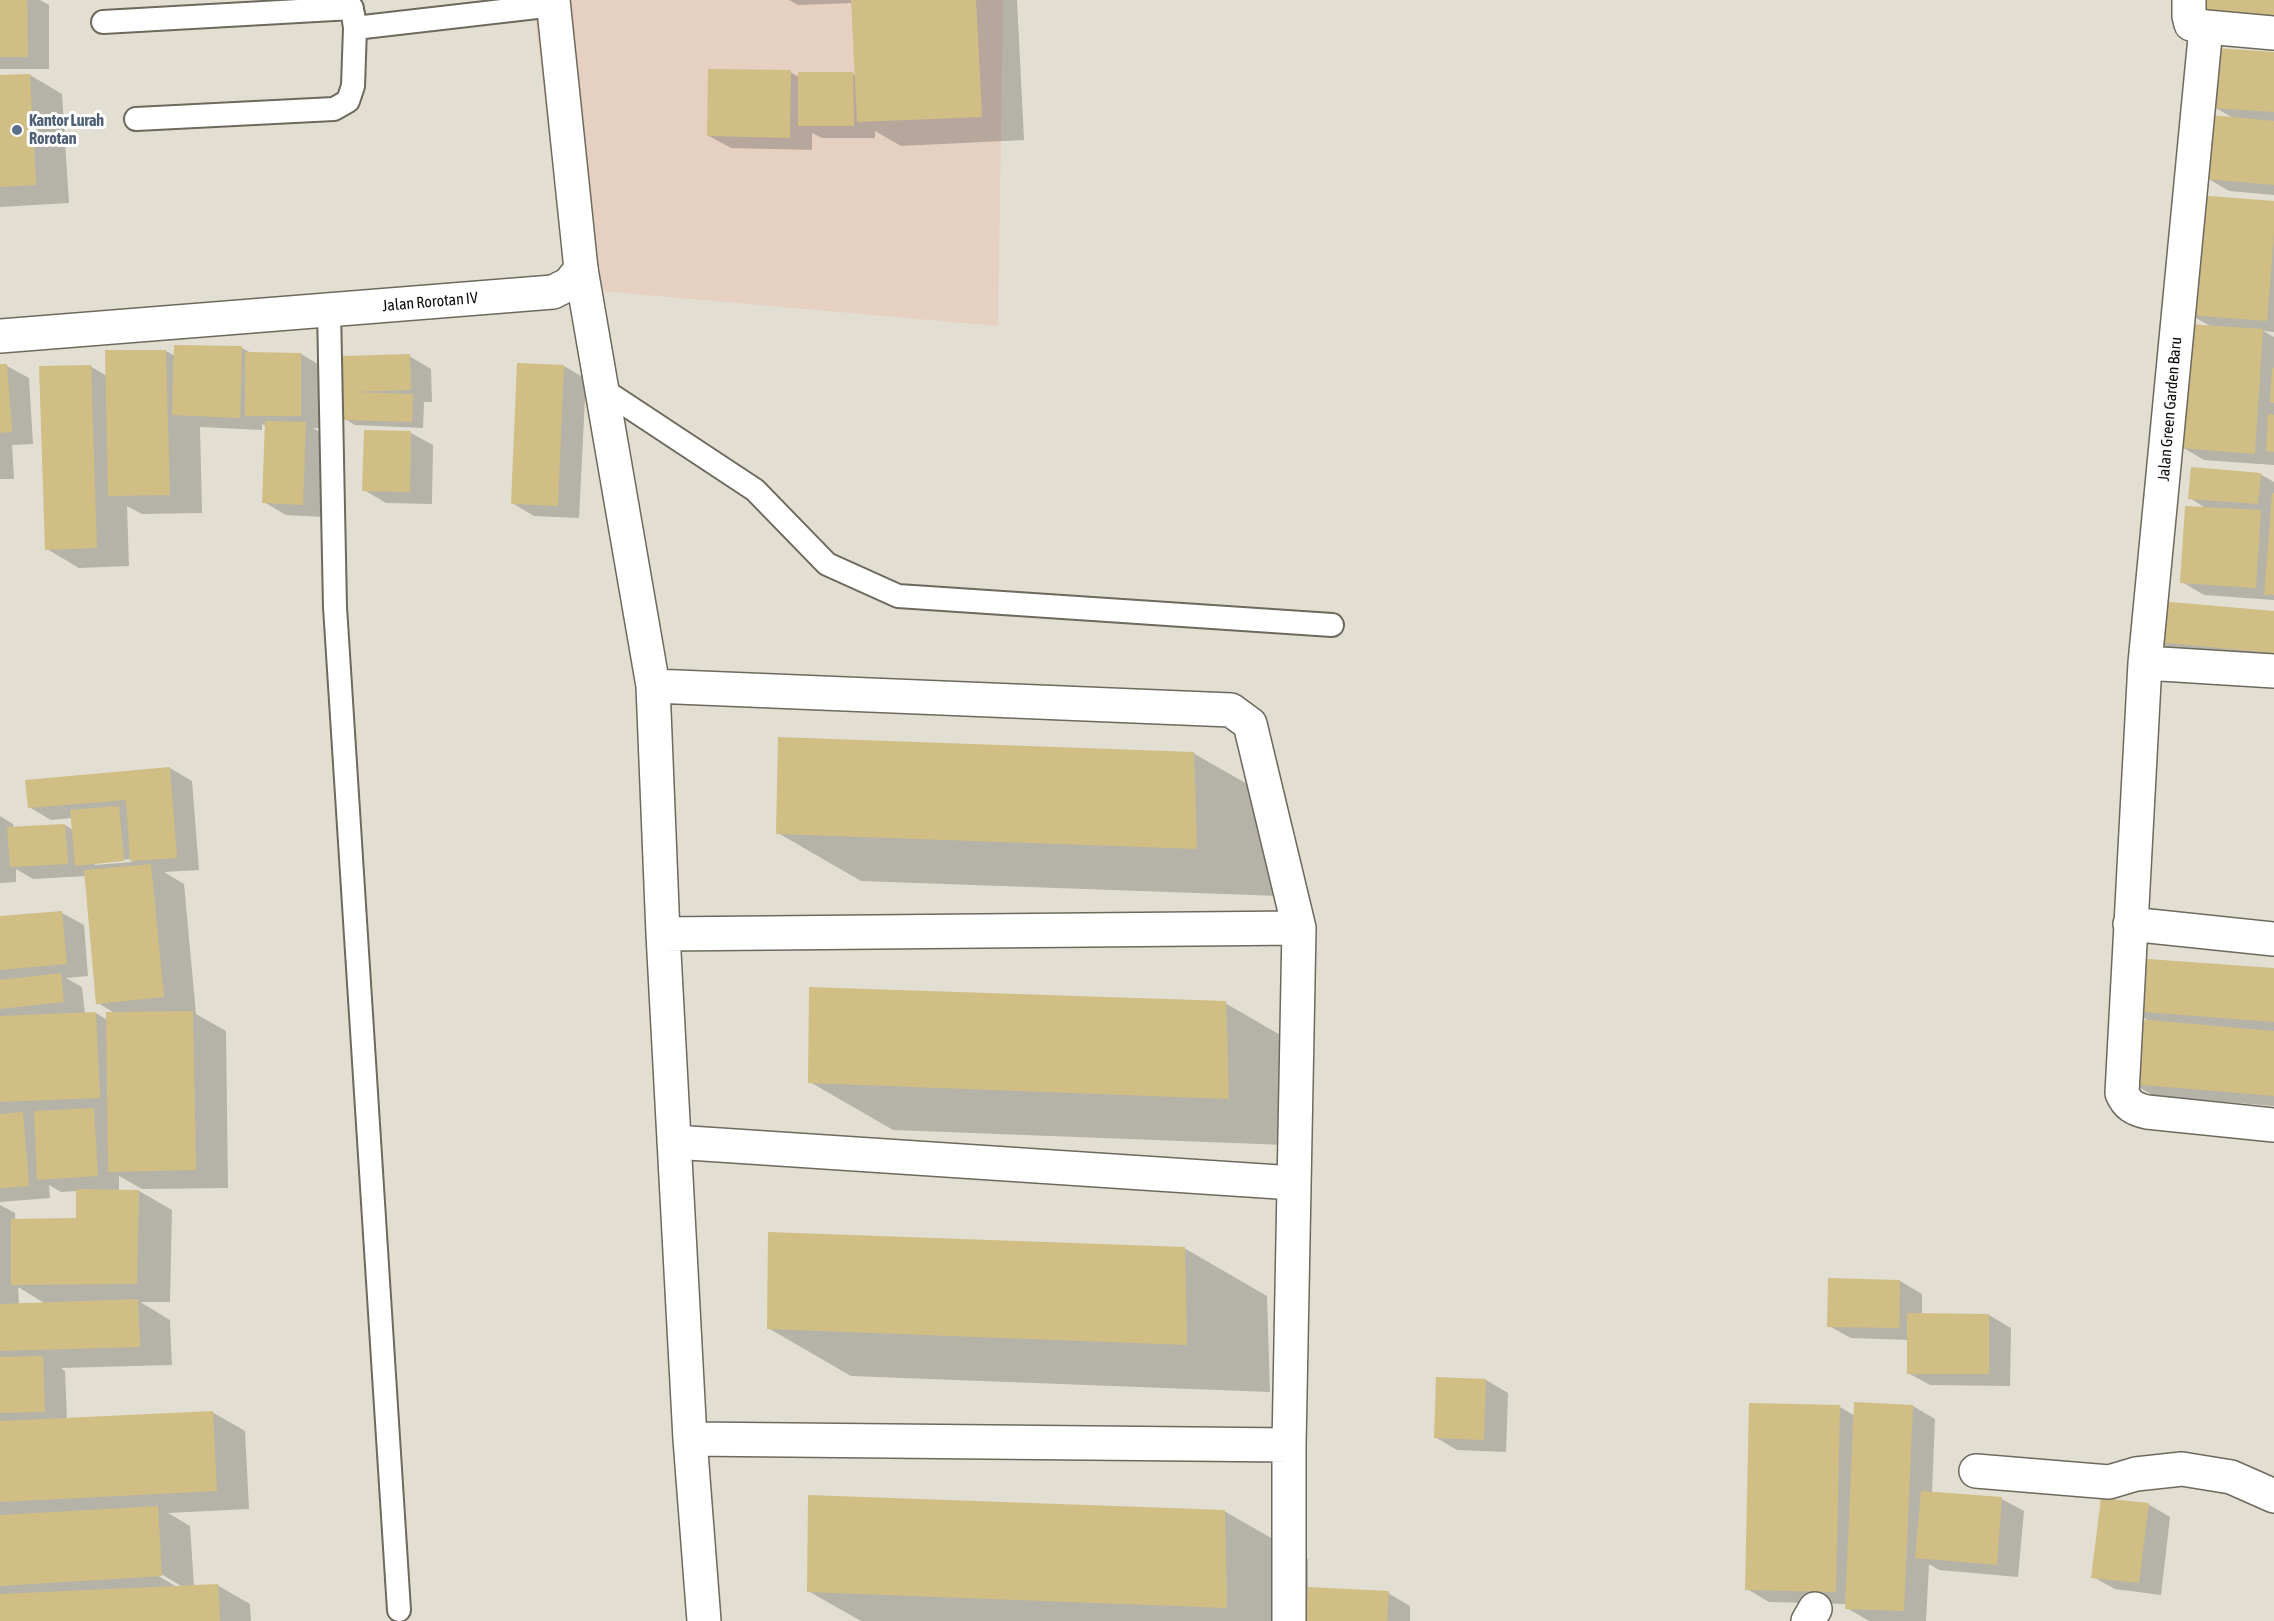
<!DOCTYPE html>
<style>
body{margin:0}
canvas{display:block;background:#e2ded1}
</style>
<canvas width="2274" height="1621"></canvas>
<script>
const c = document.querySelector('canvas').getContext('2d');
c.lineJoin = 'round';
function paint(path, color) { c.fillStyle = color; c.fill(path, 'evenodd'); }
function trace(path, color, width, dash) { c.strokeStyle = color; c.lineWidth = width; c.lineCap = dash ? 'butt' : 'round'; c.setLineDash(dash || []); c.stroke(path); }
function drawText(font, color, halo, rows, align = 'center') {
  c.font = font + ' "Asap Condensed",sans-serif'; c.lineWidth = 6; c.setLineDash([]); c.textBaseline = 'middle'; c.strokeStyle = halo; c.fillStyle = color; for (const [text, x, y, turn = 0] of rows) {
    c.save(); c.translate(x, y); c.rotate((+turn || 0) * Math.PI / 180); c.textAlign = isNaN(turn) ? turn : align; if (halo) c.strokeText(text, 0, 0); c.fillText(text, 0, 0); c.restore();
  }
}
paint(new Path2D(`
 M 533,0 L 1003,0 L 998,326 L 567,288 Z`), '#e5d0c2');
paint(new Path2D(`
 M 0,0 L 40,0 L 49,5 L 49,69 L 0,69 Z
 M 789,0 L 1017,0 L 1024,140 L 901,146 L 875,131 L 875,138 L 822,138 L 812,133 L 812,150 L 731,148 L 709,136 L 790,72 L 799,77 L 853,74 L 856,76 L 853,3 L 798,5 Z
 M 2274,53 L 2274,195 L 2229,191 L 2207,178 L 2235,119 L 2214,107 Z
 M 30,75 L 62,94 L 69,203 L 0,207 L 0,77 Z
 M 2274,203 L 2274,332 L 2263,331 L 2274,337 L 2274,465 L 2204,460 L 2182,447 L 2212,327 L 2189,314 Z
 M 175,346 L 242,348 L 253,354 L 301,354 L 323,367 L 322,428 L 313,428 L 328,437 L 325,517 L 286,515 L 264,502 L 266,426 L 262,424 L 262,430 L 200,427 L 202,513 L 142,514 L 127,506 L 129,566 L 79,568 L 47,549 L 90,366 L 107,376 L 166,351 L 175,356 Z
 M 409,356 L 431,369 L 432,402 L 424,402 L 423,428 L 355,425 L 345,419 L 345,357 Z
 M 0,366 L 7,366 L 29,378 L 33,444 L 12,445 L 14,479 L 0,479 Z
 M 564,366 L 586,379 L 579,518 L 534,516 L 512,503 Z
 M 411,433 L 433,445 L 432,504 L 386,503 L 364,490 Z
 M 2260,474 L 2274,482 L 2274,600 L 2204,595 L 2182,582 L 2207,509 L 2190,498 Z
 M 2274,613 L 2274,663 L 2179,654 L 2157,641 Z
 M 1193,753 L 1277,801 L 1280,896 L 861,881 L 778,833 Z
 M 170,768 L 192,781 L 199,870 L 164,872 L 184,884 L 196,1014 L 226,1031 L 228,1188 L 142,1189 L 119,1176 L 119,1191 L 139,1191 L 172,1210 L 170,1302 L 140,1302 L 170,1320 L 172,1365 L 61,1368 L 65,1371 L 67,1419 L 212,1412 L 245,1431 L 249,1509 L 168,1513 L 190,1526 L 194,1586 L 217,1585 L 250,1604 L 251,1621 L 0,1621 L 0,1205 L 15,1213 L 15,1220 L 77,1220 L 77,1191 L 61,1192 L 49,1185 L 50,1198 L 0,1202 L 0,918 L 62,913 L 84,925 L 88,976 L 66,978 L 82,987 L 85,1014 L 96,1013 L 107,1020 L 116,1014 L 98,1003 L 86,876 L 33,879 L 16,869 L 16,882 L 0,883 L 0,816 L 13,824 L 14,829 L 65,825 L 73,830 L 72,818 L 51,820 L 29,807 ZM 132,859 L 132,862 L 95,865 L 95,862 ZM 18,1287 L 46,1304 L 19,1305 ZM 156,1571 L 183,1587 L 177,1587 L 155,1574 Z
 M 2274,970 L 2274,1106 L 2154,1096 L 2132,1083 L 2151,1022 L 2132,1011 Z
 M 1225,1003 L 1308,1051 L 1312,1146 L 893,1130 L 810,1082 Z
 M 1184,1248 L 1267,1296 L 1270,1392 L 851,1376 L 768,1328 Z
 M 1830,1280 L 1900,1281 L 1922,1294 L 1922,1315 L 1989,1315 L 2011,1328 L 2010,1386 L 1930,1385 L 1908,1373 L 1909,1340 L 1851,1338 L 1829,1326 Z
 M 1486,1380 L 1508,1393 L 1506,1452 L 1457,1450 L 1435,1437 Z
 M 1913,1406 L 1935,1419 L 1932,1493 L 2002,1499 L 2024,1511 L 2018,1577 L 1939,1570 L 1929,1564 L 1926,1621 L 1869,1621 L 1847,1608 L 1847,1604 L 1769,1602 L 1747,1589 L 1840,1407 L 1855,1416 Z
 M 2148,1504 L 2170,1517 L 2161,1595 L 2115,1589 L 2093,1577 Z
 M 1224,1511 L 1308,1559 L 1308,1589 L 1388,1593 L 1410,1606 L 1410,1621 L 861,1621 L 808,1591 Z`), '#0003');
paint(new Path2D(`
 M 0,0 L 27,0 L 28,57 L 0,57 Z
 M 851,0 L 976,0 L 982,117 L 857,122 Z
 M 2196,0 L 2274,0 L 2274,19 L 2195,11 Z
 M 2217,48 L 2274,52 L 2274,112 L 2213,108 Z
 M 708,69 L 791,70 L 790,138 L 707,136 Z
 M 798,72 L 853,72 L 854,126 L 798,126 Z
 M 30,74 L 36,185 L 0,187 L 0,75 Z
 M 2211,115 L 2274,121 L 2274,185 L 2205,179 Z
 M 2196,195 L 2274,201 L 2274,233 L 2267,321 L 2187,315 Z
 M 2188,324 L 2263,329 L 2255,454 L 2180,448 Z
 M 174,345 L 242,346 L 240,418 L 172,415 Z
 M 105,350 L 166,350 L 170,495 L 108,496 Z
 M 245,352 L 301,353 L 301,416 L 245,416 Z
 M 410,354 L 411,390 L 351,392 L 413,394 L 412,422 L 343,420 L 343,356 Z
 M 517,363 L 564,365 L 558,506 L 511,504 Z
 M 0,364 L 7,364 L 12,432 L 0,433 Z
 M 91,365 L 97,548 L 45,550 L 39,366 Z
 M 2272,368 L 2274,368 L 2274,403 L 2270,402 Z
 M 2268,414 L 2274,415 L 2274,452 L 2266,451 Z
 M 265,421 L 306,422 L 303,505 L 262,503 Z
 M 364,430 L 411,431 L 410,492 L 362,491 Z
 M 2191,467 L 2261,473 L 2258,504 L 2188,499 Z
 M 2272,493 L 2274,493 L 2274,595 L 2264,595 Z
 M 2185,506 L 2261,510 L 2256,588 L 2180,583 Z
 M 2159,601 L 2274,611 L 2274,653 L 2155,642 Z
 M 778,737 L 1194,752 L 1197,849 L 776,834 Z
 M 170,767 L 177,858 L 130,861 L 126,800 L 28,808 L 25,780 Z
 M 119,806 L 124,861 L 75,866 L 70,810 Z
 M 65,824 L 68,864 L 10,867 L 7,827 Z
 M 151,864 L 164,997 L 96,1004 L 84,870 Z
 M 62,911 L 67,964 L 0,970 L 0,916 Z
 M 2134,958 L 2274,968 L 2274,1022 L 2130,1011 Z
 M 61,973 L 64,1002 L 0,1009 L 0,980 Z
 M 809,987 L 1226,1001 L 1229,1099 L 808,1083 Z
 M 193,1011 L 196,1170 L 108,1172 L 106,1012 Z
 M 96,1012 L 100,1098 L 0,1102 L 0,1016 Z
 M 2137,1019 L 2274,1031 L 2274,1096 L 2131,1084 Z
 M 94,1108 L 98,1176 L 37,1180 L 34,1111 Z
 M 23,1112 L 29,1186 L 0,1188 L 0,1114 Z
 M 76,1189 L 139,1190 L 137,1284 L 11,1285 L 11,1219 L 76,1218 Z
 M 768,1232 L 1185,1247 L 1187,1345 L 767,1329 Z
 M 1828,1278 L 1900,1280 L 1899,1328 L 1827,1327 Z
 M 138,1299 L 140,1347 L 0,1351 L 0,1304 Z
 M 1907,1313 L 1989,1314 L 1989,1374 L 1907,1374 Z
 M 43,1356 L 45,1412 L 0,1413 L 0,1357 Z
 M 1436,1377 L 1486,1379 L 1484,1440 L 1434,1438 Z
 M 1854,1402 L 1913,1405 L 1904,1611 L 1845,1609 Z
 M 1749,1403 L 1840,1405 L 1836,1592 L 1745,1590 Z
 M 213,1411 L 217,1491 L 0,1502 L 0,1421 Z
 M 1921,1491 L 2002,1497 L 1997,1565 L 1915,1558 Z
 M 808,1495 L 1225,1510 L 1227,1608 L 807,1592 Z
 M 2101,1498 L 2149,1503 L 2139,1583 L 2091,1578 Z
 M 158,1506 L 162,1576 L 0,1586 L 0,1515 Z
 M 218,1584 L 220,1621 L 0,1621 L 0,1594 Z
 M 1308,1587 L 1389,1591 L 1387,1621 L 1306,1621 Z`), '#d0be85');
const service = new Path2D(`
 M 353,14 L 355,28 L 554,5
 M 103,22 L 352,8
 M 136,119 L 334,109 L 348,101 L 353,86 L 355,28
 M 329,310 L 335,607 L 399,1610
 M 602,389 L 755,490 L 827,564 L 898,596 L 1332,625`);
const minor = new Path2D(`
 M 2189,0 L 2189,16 L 2191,24 L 2206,27 L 2274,33
 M 2206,27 L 2145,663 L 2274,671
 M 581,269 L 653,686 L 663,934 L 690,1439 L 704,1621
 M 2145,663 L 2122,1093 C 2127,1105 2134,1109 2147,1112 L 2274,1125
 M 653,686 L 1231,710 L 1250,724 L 1299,928 L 1289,1445 L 1289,1621
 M 2130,924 L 2274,939
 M 663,934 L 1299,928
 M 674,1142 L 1294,1183
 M 690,1439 L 1289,1445
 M 1976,1471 L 2109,1482 L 2136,1474 L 2182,1469 L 2231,1477 L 2274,1496
 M 1808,1621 L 1815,1609`);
const tertiary = new Path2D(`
 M 0,336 L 553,292 L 569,284 L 581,269 L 553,0`);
trace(service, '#6d695d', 26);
trace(minor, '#6d695d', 36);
trace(tertiary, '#6d695d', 36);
trace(service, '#fff', 22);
trace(minor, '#fff', 33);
trace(tertiary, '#fff', 33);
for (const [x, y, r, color] of [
 [17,130,6,"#5c6f8a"]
]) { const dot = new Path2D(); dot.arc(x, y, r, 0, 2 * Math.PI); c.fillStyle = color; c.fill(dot); trace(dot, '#fff', 2); }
drawText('bold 16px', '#4e5e75', '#fff', [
 ["Kantor Lurah",29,121],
 ["Rorotan",29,139]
], 'left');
drawText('16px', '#0f0d09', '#fff', [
 ["Jalan Rorotan IV",430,302,-5],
 ["Jalan Green Garden Baru",2170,409,-85]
]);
</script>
